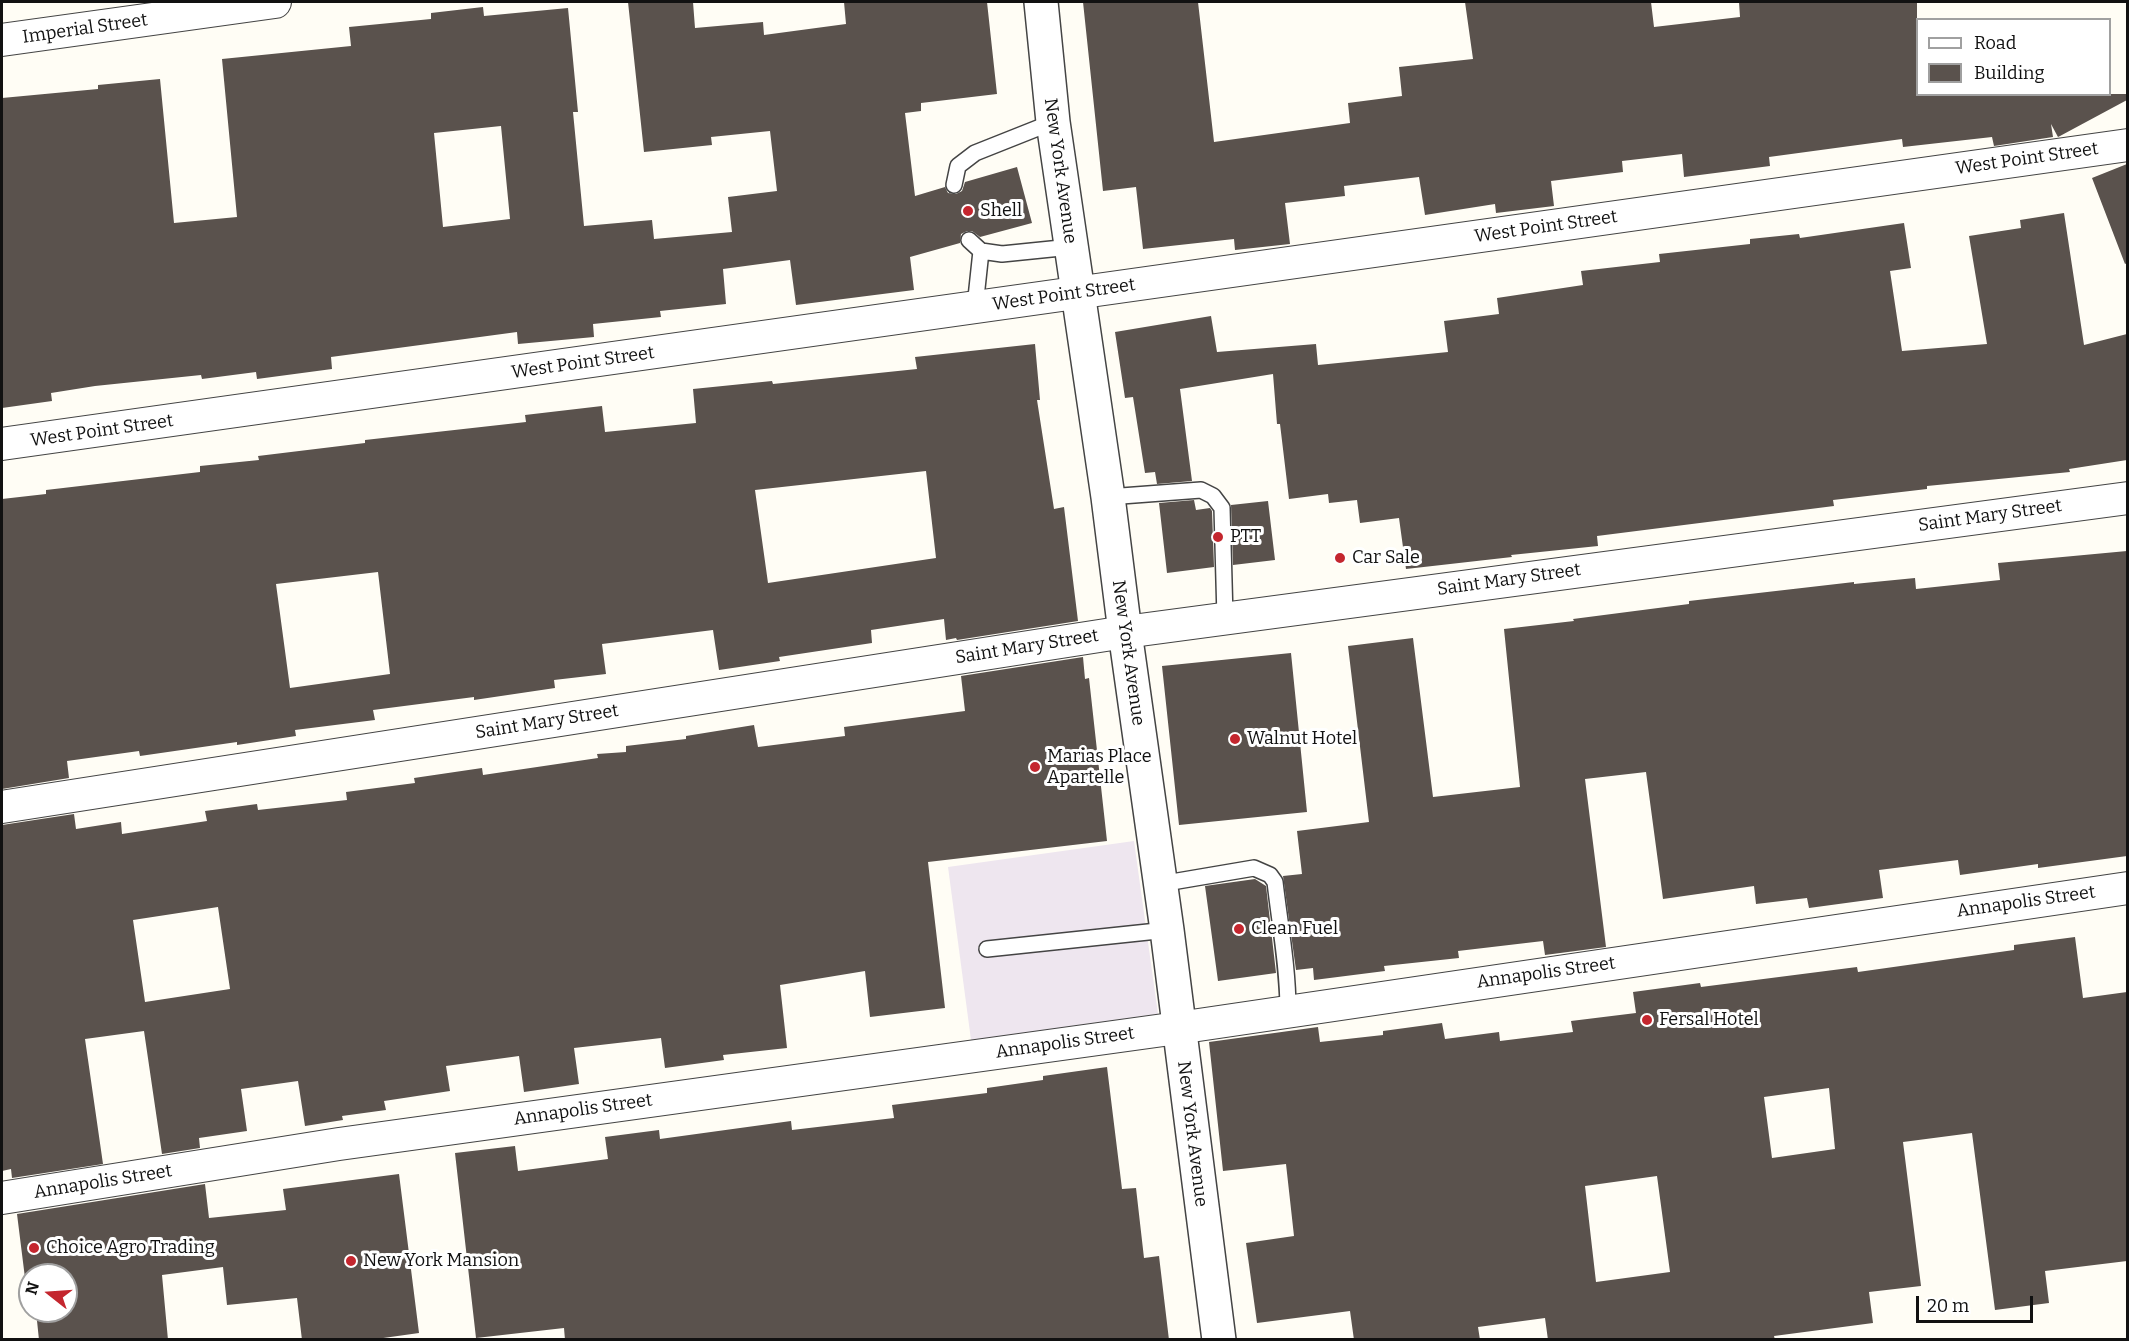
<!DOCTYPE html>
<style>
body{margin:0}
#map{position:relative;width:2129px;height:1341px;overflow:hidden;background:#fffdf5;font-family:Bitter,serif}
canvas{display:block}
.frame{position:absolute;inset:0;border:3px solid #111;pointer-events:none}
.legend{position:absolute;left:1916px;top:18px;width:195px;height:78px;box-sizing:border-box;background:#fff;border:2px solid #a0a0a0;margin:0;padding:8px 10px;list-style:none;font-size:18px;color:#111}
.legend li{display:flex;align-items:center;gap:12px;height:30px}
.legend b{width:30px;border:2px solid #a0a0a0}
.north{position:absolute;left:18px;top:1263px;width:60px;height:60px;box-sizing:border-box;background:#fff;border:2px solid #a0a0a0;border-radius:50%;rotate:287deg;font-size:16px;font-weight:700;line-height:24px;text-align:center;color:#111}
.north::after{content:'';display:block;margin:auto;width:21px;height:27px;background:#c4262e;clip-path:polygon(50% 0,100% 100%,50% 72%,0 100%)}
.scale{position:absolute;left:1916px;top:1296px;width:117px;height:27px;box-sizing:border-box;border:3px solid #111;border-top:0;padding-left:8px;font-size:18px;line-height:21px;white-space:nowrap;color:#111;-webkit-text-stroke:4px #fff;paint-order:stroke}
</style>
<div id="map">
<canvas width="2129" height="1341"></canvas>
<div class="frame"></div>
<ul class="legend">
<li><b style="height:8px;background:#fff"></b>Road</li>
<li><b style="height:16px;background:#5a524d"></b>Building</li>
</ul>
<div class="north">N</div>
<div class="scale">20 m</div>
</div>
<script>
const c = document.querySelector('canvas').getContext('2d');
c.lineJoin = 'round';
function paint(path, color) { c.fillStyle = color; c.fill(path, 'evenodd'); }
function trace(path, color, width, dash) { c.strokeStyle = color; c.lineWidth = width; c.lineCap = dash ? 'butt' : 'round'; c.setLineDash(dash || []); c.stroke(path); }
function drawText(font, color, halo, rows, align = 'center') {
  c.font = font + ' Bitter,serif'; c.lineWidth = 6; c.setLineDash([]); c.textBaseline = 'middle'; c.strokeStyle = halo; c.fillStyle = color; for (const [text, x, y, turn = 0] of rows) {
    c.save(); c.translate(x, y); c.rotate((+turn || 0) * Math.PI / 180); c.textAlign = isNaN(turn) ? turn : align; if (halo) c.strokeText(text, 0, 0); c.fillText(text, 0, 0); c.restore();
  }
}
paint(new Path2D(`
 M 1134,841 L 1158,1014 L 971,1040 L 948,867 Z`), '#eee6ef');
paint(new Path2D(`
 M 628,2 L 693,2 L 695,28 L 763,22 L 764,35 L 846,24 L 844,2 L 987,2 L 997,94 L 921,103 L 921,111 L 905,113 L 915,196 L 945,187 L 948,193 L 956,194 L 962,191 L 965,182 L 1017,167 L 1032,223 L 980,237 L 972,231 L 967,231 L 961,234 L 960,243 L 910,257 L 914,290 L 796,305 L 790,260 L 723,269 L 726,304 L 660,311 L 661,317 L 593,324 L 594,337 L 518,344 L 517,332 L 331,357 L 332,369 L 257,379 L 256,372 L 202,379 L 201,375 L 95,386 L 51,393 L 52,401 L 2,408 L 2,98 L 98,89 L 98,85 L 160,79 L 174,223 L 237,217 L 222,59 L 351,46 L 349,27 L 431,19 L 431,13 L 483,7 L 484,16 L 568,8 L 578,112 L 573,112 L 584,226 L 652,220 L 654,239 L 732,232 L 728,197 L 777,191 L 770,131 L 711,137 L 712,145 L 644,152 ZM 501,126 L 510,219 L 443,227 L 434,133 Z
 M 1083,2 L 1198,2 L 1214,142 L 1350,123 L 1348,103 L 1402,96 L 1399,67 L 1473,59 L 1465,2 L 1651,2 L 1654,27 L 1740,17 L 1739,2 L 1917,2 L 1917,94 L 2127,94 L 2127,100 L 2060,136 L 2058,137 L 2051,124 L 2053,137 L 1994,146 L 1992,137 L 1903,147 L 1902,139 L 1769,157 L 1770,166 L 1684,177 L 1682,154 L 1622,161 L 1623,172 L 1551,181 L 1554,206 L 1496,213 L 1495,204 L 1425,215 L 1419,177 L 1344,186 L 1345,196 L 1285,203 L 1290,244 L 1235,250 L 1234,239 L 1143,249 L 1136,187 L 1103,191 Z
 M 2127,164 L 2127,263 L 2125,264 L 2092,178 Z
 M 2064,213 L 2084,345 L 2127,334 L 2127,460 L 2069,469 L 2070,472 L 1927,486 L 1927,489 L 1833,500 L 1834,506 L 1597,536 L 1598,546 L 1511,555 L 1512,557 L 1406,569 L 1399,518 L 1360,523 L 1357,500 L 1329,503 L 1328,494 L 1289,499 L 1280,424 L 1277,424 L 1273,374 L 1180,389 L 1192,481 L 1157,484 L 1155,472 L 1145,473 L 1133,397 L 1125,398 L 1115,332 L 1211,316 L 1217,352 L 1316,344 L 1318,365 L 1448,352 L 1444,321 L 1499,314 L 1497,298 L 1583,285 L 1581,271 L 1660,262 L 1659,254 L 1750,244 L 1750,239 L 1799,234 L 1800,238 L 1904,223 L 1911,268 L 1890,271 L 1902,351 L 1987,344 L 1969,236 L 2021,228 L 2020,220 Z
 M 1035,344 L 1040,400 L 1037,400 L 1054,509 L 1064,507 L 1078,621 L 957,640 L 956,638 L 946,640 L 944,619 L 871,630 L 872,643 L 779,657 L 780,661 L 719,670 L 713,630 L 602,644 L 606,674 L 554,680 L 555,688 L 474,700 L 474,697 L 373,710 L 375,720 L 295,730 L 296,736 L 237,745 L 237,742 L 140,756 L 139,751 L 67,761 L 69,778 L 2,789 L 2,499 L 46,494 L 46,490 L 200,472 L 200,466 L 259,460 L 258,456 L 365,443 L 365,440 L 526,422 L 525,415 L 602,406 L 605,432 L 696,423 L 693,389 L 772,381 L 773,384 L 917,369 L 915,357 ZM 926,471 L 936,558 L 768,583 L 755,490 ZM 378,572 L 390,674 L 290,688 L 276,584 Z
 M 1194,500 L 1196,510 L 1210,508 L 1212,511 L 1214,567 L 1167,573 L 1159,503 Z
 M 1268,501 L 1275,560 L 1233,565 L 1231,505 Z
 M 2127,551 L 2127,856 L 2038,868 L 2038,864 L 1960,875 L 1958,860 L 1879,870 L 1883,898 L 1809,908 L 1807,898 L 1756,904 L 1754,886 L 1663,899 L 1646,772 L 1585,779 L 1606,947 L 1545,955 L 1543,941 L 1458,951 L 1459,958 L 1384,966 L 1385,971 L 1314,980 L 1313,968 L 1296,970 L 1283,876 L 1302,874 L 1297,831 L 1369,822 L 1348,646 L 1413,638 L 1433,797 L 1520,787 L 1504,629 L 1574,621 L 1573,619 L 1689,604 L 1689,601 L 1854,582 L 1854,584 L 1915,578 L 1916,589 L 2000,580 L 1998,563 Z
 M 1291,653 L 1307,812 L 1179,825 L 1162,666 Z
 M 1083,657 L 1085,679 L 1089,678 L 1107,841 L 928,862 L 945,1008 L 870,1017 L 865,971 L 780,985 L 787,1048 L 723,1055 L 724,1060 L 665,1068 L 661,1038 L 574,1048 L 579,1084 L 524,1092 L 519,1056 L 446,1066 L 450,1091 L 384,1101 L 386,1110 L 342,1116 L 343,1120 L 305,1126 L 298,1081 L 241,1089 L 247,1131 L 199,1138 L 200,1148 L 162,1154 L 144,1031 L 85,1039 L 103,1164 L 12,1178 L 11,1169 L 2,1171 L 2,825 L 74,814 L 76,829 L 121,822 L 122,834 L 207,821 L 205,811 L 257,804 L 258,810 L 347,800 L 346,792 L 415,783 L 414,778 L 482,768 L 483,775 L 598,758 L 597,754 L 626,752 L 626,746 L 686,739 L 686,736 L 754,725 L 758,747 L 845,736 L 844,727 L 965,711 L 961,676 ZM 218,907 L 230,989 L 145,1002 L 133,920 Z
 M 1255,879 L 1266,886 L 1276,973 L 1218,981 L 1205,886 Z
 M 2075,937 L 2083,998 L 2127,992 L 2127,1261 L 2045,1271 L 2049,1303 L 1995,1310 L 1972,1133 L 1903,1142 L 1921,1286 L 1869,1292 L 1873,1323 L 1774,1336 L 1775,1340 L 1548,1340 L 1545,1318 L 1478,1327 L 1480,1340 L 1354,1340 L 1350,1311 L 1257,1323 L 1246,1243 L 1294,1236 L 1286,1164 L 1223,1171 L 1209,1042 L 1318,1027 L 1320,1042 L 1383,1035 L 1383,1031 L 1442,1023 L 1445,1039 L 1499,1032 L 1500,1041 L 1573,1032 L 1571,1021 L 1636,1013 L 1633,992 L 1700,983 L 1701,987 L 1857,967 L 1858,972 L 2014,950 L 2014,945 ZM 1829,1088 L 1835,1149 L 1772,1158 L 1764,1097 ZM 1657,1176 L 1670,1272 L 1596,1282 L 1585,1186 Z
 M 1107,1067 L 1122,1189 L 1136,1188 L 1144,1258 L 1159,1256 L 1169,1340 L 565,1340 L 564,1328 L 476,1338 L 455,1153 L 515,1146 L 518,1171 L 608,1159 L 605,1137 L 659,1130 L 660,1139 L 791,1121 L 792,1130 L 894,1118 L 892,1105 L 987,1093 L 987,1088 L 1043,1080 L 1043,1076 Z
 M 399,1174 L 419,1333 L 369,1340 L 302,1340 L 297,1298 L 227,1305 L 223,1267 L 162,1275 L 168,1340 L 39,1340 L 36,1311 L 66,1311 L 66,1275 L 30,1275 L 30,1301 L 28,1302 L 17,1214 L 205,1184 L 209,1218 L 286,1210 L 283,1189 Z`), '#5a524d');
const service = new Path2D(`
 M 954,185 L 958,166 L 975,153 L 1053,122
 M 969,240 L 981,251 L 1002,254 L 1071,247
 M 975,307 L 981,251
 M 1108,497 L 1201,490 L 1213,496 L 1222,508 L 1225,618
 M 1160,884 L 1254,868 L 1270,875 L 1275,882 C 1280,925 1288,968 1288,1011
 M 987,949 L 1167,930`);
const minor = new Path2D(`
 M 2,40 L 275,2
 M 2,444 L 2128,145
 M 2,807 L 1125,632 L 2128,498
 M 2,1198 L 339,1144 L 1178,1028 L 2128,888`);
const tertiary = new Path2D(`
 M 1041,2 L 1053,122 L 1108,497 L 1125,632 L 1167,930 L 1219,1340`);
trace(service, '#444', 18);
trace(minor, '#444', 34);
trace(tertiary, '#444', 36);
trace(service, '#fff', 15);
trace(minor, '#fff', 32);
trace(tertiary, '#fff', 33);
for (const [x, y, r, color] of [
 [968,211,6,"#c4262e"],
 [1218,537,6,"#c4262e"],
 [1340,558,6,"#c4262e"],
 [1235,739,6,"#c4262e"],
 [1035,767,6,"#c4262e"],
 [1239,929,6,"#c4262e"],
 [1647,1020,6,"#c4262e"],
 [34,1248,6,"#c4262e"],
 [351,1261,6,"#c4262e"]
]) { const dot = new Path2D(); dot.arc(x, y, r, 0, 2 * Math.PI); c.fillStyle = color; c.fill(dot); trace(dot, '#fff', 2); }
drawText('18px', '#111', '#fff', [
 ["Imperial Street",85,29,-8],
 ["West Point Street",2027,159,-8],
 ["New York Avenue",1060,171,82],
 ["West Point Street",1546,227,-8],
 ["West Point Street",1064,295,-8],
 ["West Point Street",583,363,-8],
 ["West Point Street",102,431,-8],
 ["Saint Mary Street",1990,516,-8],
 ["Saint Mary Street",1509,580,-8],
 ["Saint Mary Street",1027,647,-9],
 ["New York Avenue",1128,653,82],
 ["Saint Mary Street",547,722,-9],
 ["Annapolis Street",2026,902,-8],
 ["Annapolis Street",1546,973,-8],
 ["Annapolis Street",1065,1043,-8],
 ["Annapolis Street",583,1110,-8],
 ["New York Avenue",1192,1134,83],
 ["Annapolis Street",103,1182,-9]
]);
drawText('18px', '#111', '#fff', [
 ["Shell",980,211],
 ["PTT",1230,537],
 ["Car Sale",1352,558],
 ["Walnut Hotel",1247,739],
 ["Marias Place",1047,757],
 ["Apartelle",1047,778],
 ["Clean Fuel",1251,929],
 ["Fersal Hotel",1659,1020],
 ["Choice Agro Trading",46,1248],
 ["New York Mansion",363,1261]
], 'left');
</script>
